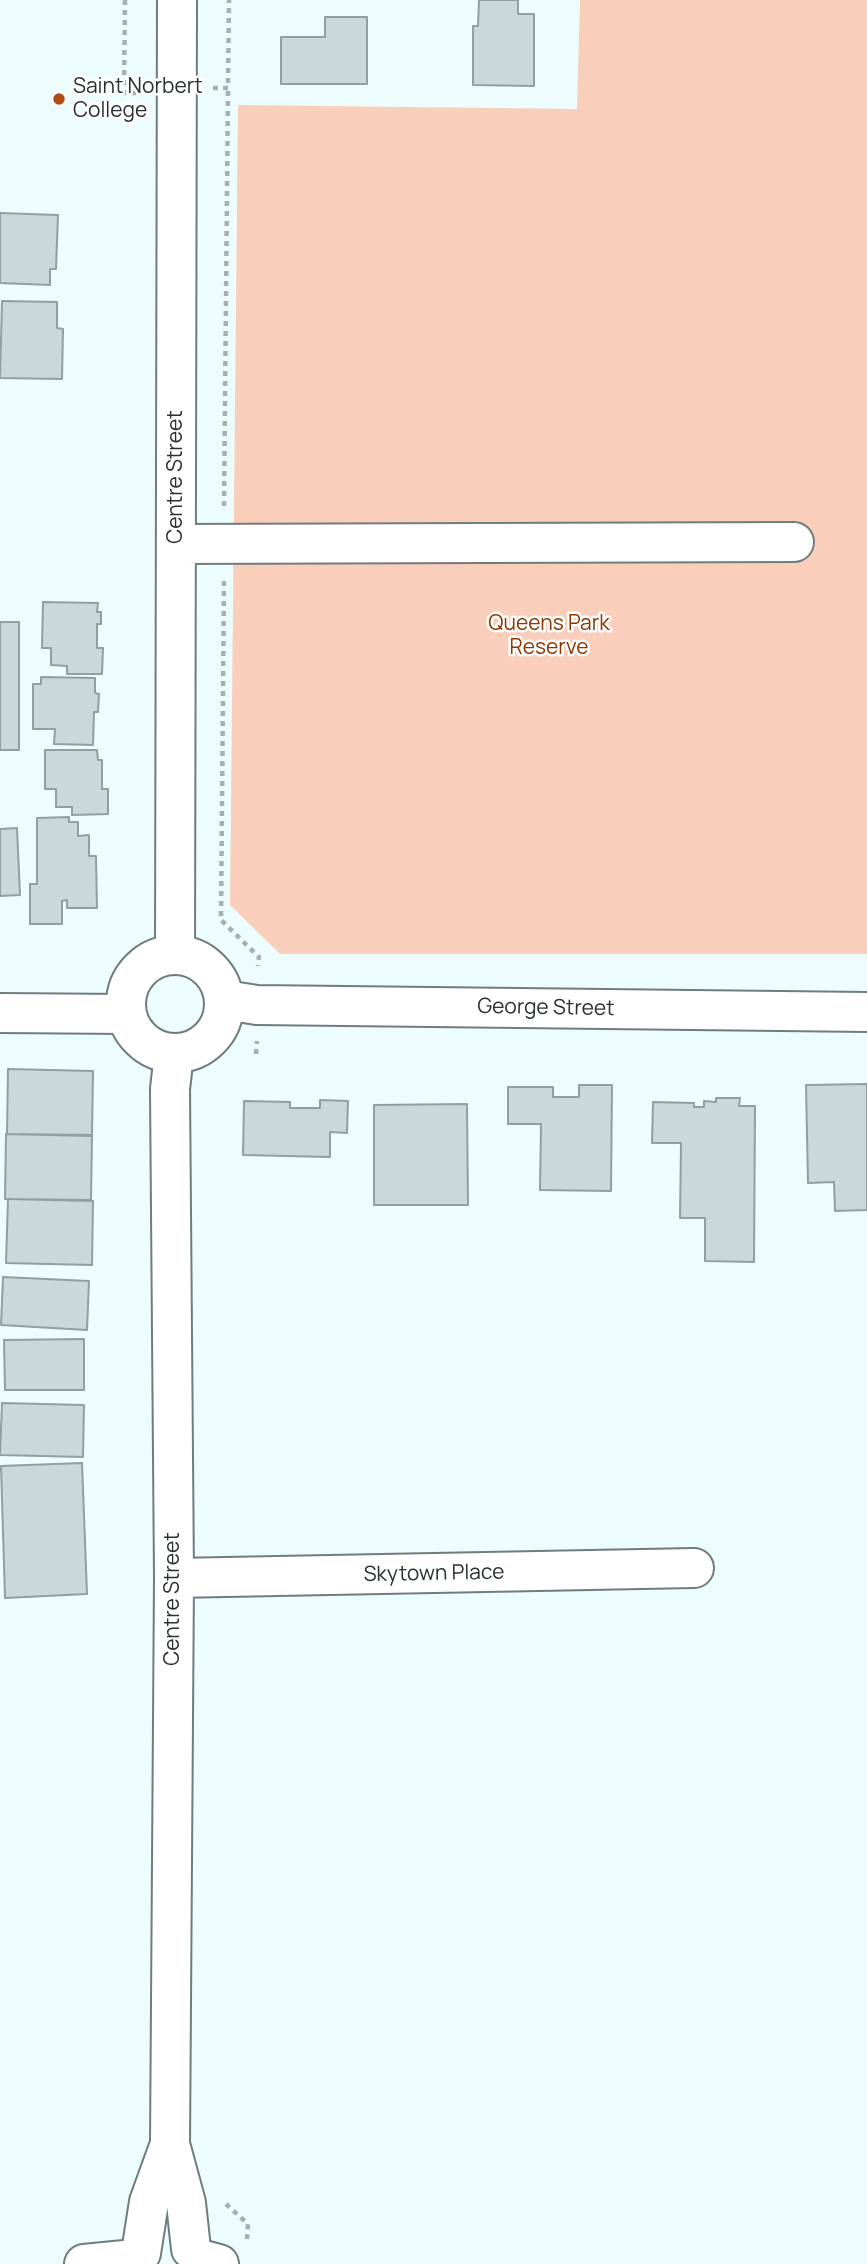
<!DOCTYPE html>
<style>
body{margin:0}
canvas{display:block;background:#edfcfd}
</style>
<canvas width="867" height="2264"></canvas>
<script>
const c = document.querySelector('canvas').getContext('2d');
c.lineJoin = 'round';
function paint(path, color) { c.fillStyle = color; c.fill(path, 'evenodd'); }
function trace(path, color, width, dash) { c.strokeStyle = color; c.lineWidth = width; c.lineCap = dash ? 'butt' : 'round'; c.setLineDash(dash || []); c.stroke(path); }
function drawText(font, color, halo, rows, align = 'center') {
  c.font = font + ' Manrope,sans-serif'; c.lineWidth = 5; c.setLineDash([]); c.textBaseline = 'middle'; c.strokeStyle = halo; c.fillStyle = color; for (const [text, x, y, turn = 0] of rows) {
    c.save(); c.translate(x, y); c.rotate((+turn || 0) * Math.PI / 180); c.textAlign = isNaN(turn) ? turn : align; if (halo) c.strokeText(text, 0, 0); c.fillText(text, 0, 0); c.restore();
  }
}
paint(new Path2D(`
 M 580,0 L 867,0 L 867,954 L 280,954 L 230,905 L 238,105 L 577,109 Z`), '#f9ceba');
const building = new Path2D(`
 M 479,0 L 518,0 L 518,14 L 534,14 L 534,86 L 473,85 L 473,26 L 478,26 Z
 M 325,17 L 367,17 L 367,84 L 281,84 L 281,37 L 325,37 Z
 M 0,213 L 58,215 L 56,269 L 50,269 L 50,285 L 0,283 Z
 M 2,301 L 57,302 L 57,328 L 63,329 L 62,379 L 0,378 Z
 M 43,602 L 98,603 L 97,612 L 101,612 L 101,624 L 97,624 L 97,648 L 103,648 L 102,674 L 67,674 L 67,666 L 51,665 L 51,648 L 42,648 Z
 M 0,622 L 19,622 L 19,750 L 0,750 Z
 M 41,677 L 95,678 L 95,693 L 99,694 L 98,712 L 94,712 L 93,745 L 54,744 L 55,729 L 33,729 L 33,684 L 41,684 Z
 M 45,750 L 97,750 L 98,760 L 102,760 L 102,789 L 108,789 L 108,814 L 72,815 L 72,807 L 56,807 L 56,789 L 45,789 Z
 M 69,817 L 69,822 L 78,822 L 78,836 L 89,835 L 89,856 L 96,856 L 97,908 L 67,908 L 67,900 L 62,901 L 62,924 L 30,924 L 30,884 L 37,884 L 37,818 Z
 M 17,828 L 20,895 L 0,896 L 0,829 Z
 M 8,1069 L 93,1071 L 92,1135 L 7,1134 Z
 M 867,1084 L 867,1210 L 835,1211 L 834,1182 L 808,1183 L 806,1085 Z
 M 579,1085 L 612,1085 L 611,1191 L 540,1190 L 541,1124 L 508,1124 L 508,1087 L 553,1087 L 553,1097 L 579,1097 Z
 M 716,1098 L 740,1098 L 739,1106 L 755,1106 L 754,1262 L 705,1261 L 705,1218 L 680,1218 L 681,1143 L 652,1143 L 653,1102 L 694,1103 L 694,1107 L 704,1107 L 704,1101 L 716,1102 Z
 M 320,1100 L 348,1101 L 347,1133 L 330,1132 L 330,1157 L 243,1155 L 244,1101 L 290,1102 L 290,1108 L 320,1108 Z
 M 467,1104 L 468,1205 L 374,1205 L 374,1105 Z
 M 6,1134 L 92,1136 L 91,1200 L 5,1199 Z
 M 8,1199 L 93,1201 L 92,1265 L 6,1263 Z
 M 3,1277 L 89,1281 L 87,1330 L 1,1325 Z
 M 84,1339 L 84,1390 L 5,1390 L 4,1340 Z
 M 2,1403 L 84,1405 L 83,1457 L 0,1455 Z
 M 82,1463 L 87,1594 L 5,1598 L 1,1466 Z`);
paint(building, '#cad8da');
trace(building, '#929fa1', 2);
const minor = new Path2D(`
 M 176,544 L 794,542
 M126 1004a49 49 0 1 1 98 0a49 49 0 1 1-98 0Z
 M 175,955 L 177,0
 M 225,1000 L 257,1005 L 867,1012
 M 0,1013 L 127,1014
 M 174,1054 L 170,1089 L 174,1578 L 170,2144 L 186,2203 L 191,2249
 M 174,1578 L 694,1568
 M 141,2253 L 149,2202 L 170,2144
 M 204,2260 L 219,2264
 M 84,2264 L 135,2259`);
trace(minor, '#707c7e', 42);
trace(new Path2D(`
 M 125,0 L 124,93 L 138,93
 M 213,88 L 228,88 L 229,0
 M 224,506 L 228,88
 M 224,581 L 221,920 L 259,957 L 258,966
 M 256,1054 L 257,1041
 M 226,2204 L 248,2224 L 247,2239`), '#a4b0b1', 4.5, [5, 5]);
trace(minor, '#fff', 38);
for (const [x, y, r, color] of [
 [59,99,7,"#b04d15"]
]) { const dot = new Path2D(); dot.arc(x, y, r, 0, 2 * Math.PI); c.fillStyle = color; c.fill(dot); trace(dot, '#fff', 2.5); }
drawText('21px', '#2b3131', '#fff', [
 ["Saint Norbert",73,87],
 ["College",73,111]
], 'left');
drawText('21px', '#2b3131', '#fff', [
 ["Centre Street",176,477,-90],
 ["George Street",546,1008,1],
 ["Skytown Place",434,1574,-1],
 ["Centre Street",173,1599,-90]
]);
drawText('21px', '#8d3801', '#fff', [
 ["Queens Park",549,624],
 ["Reserve",549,648]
]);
</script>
